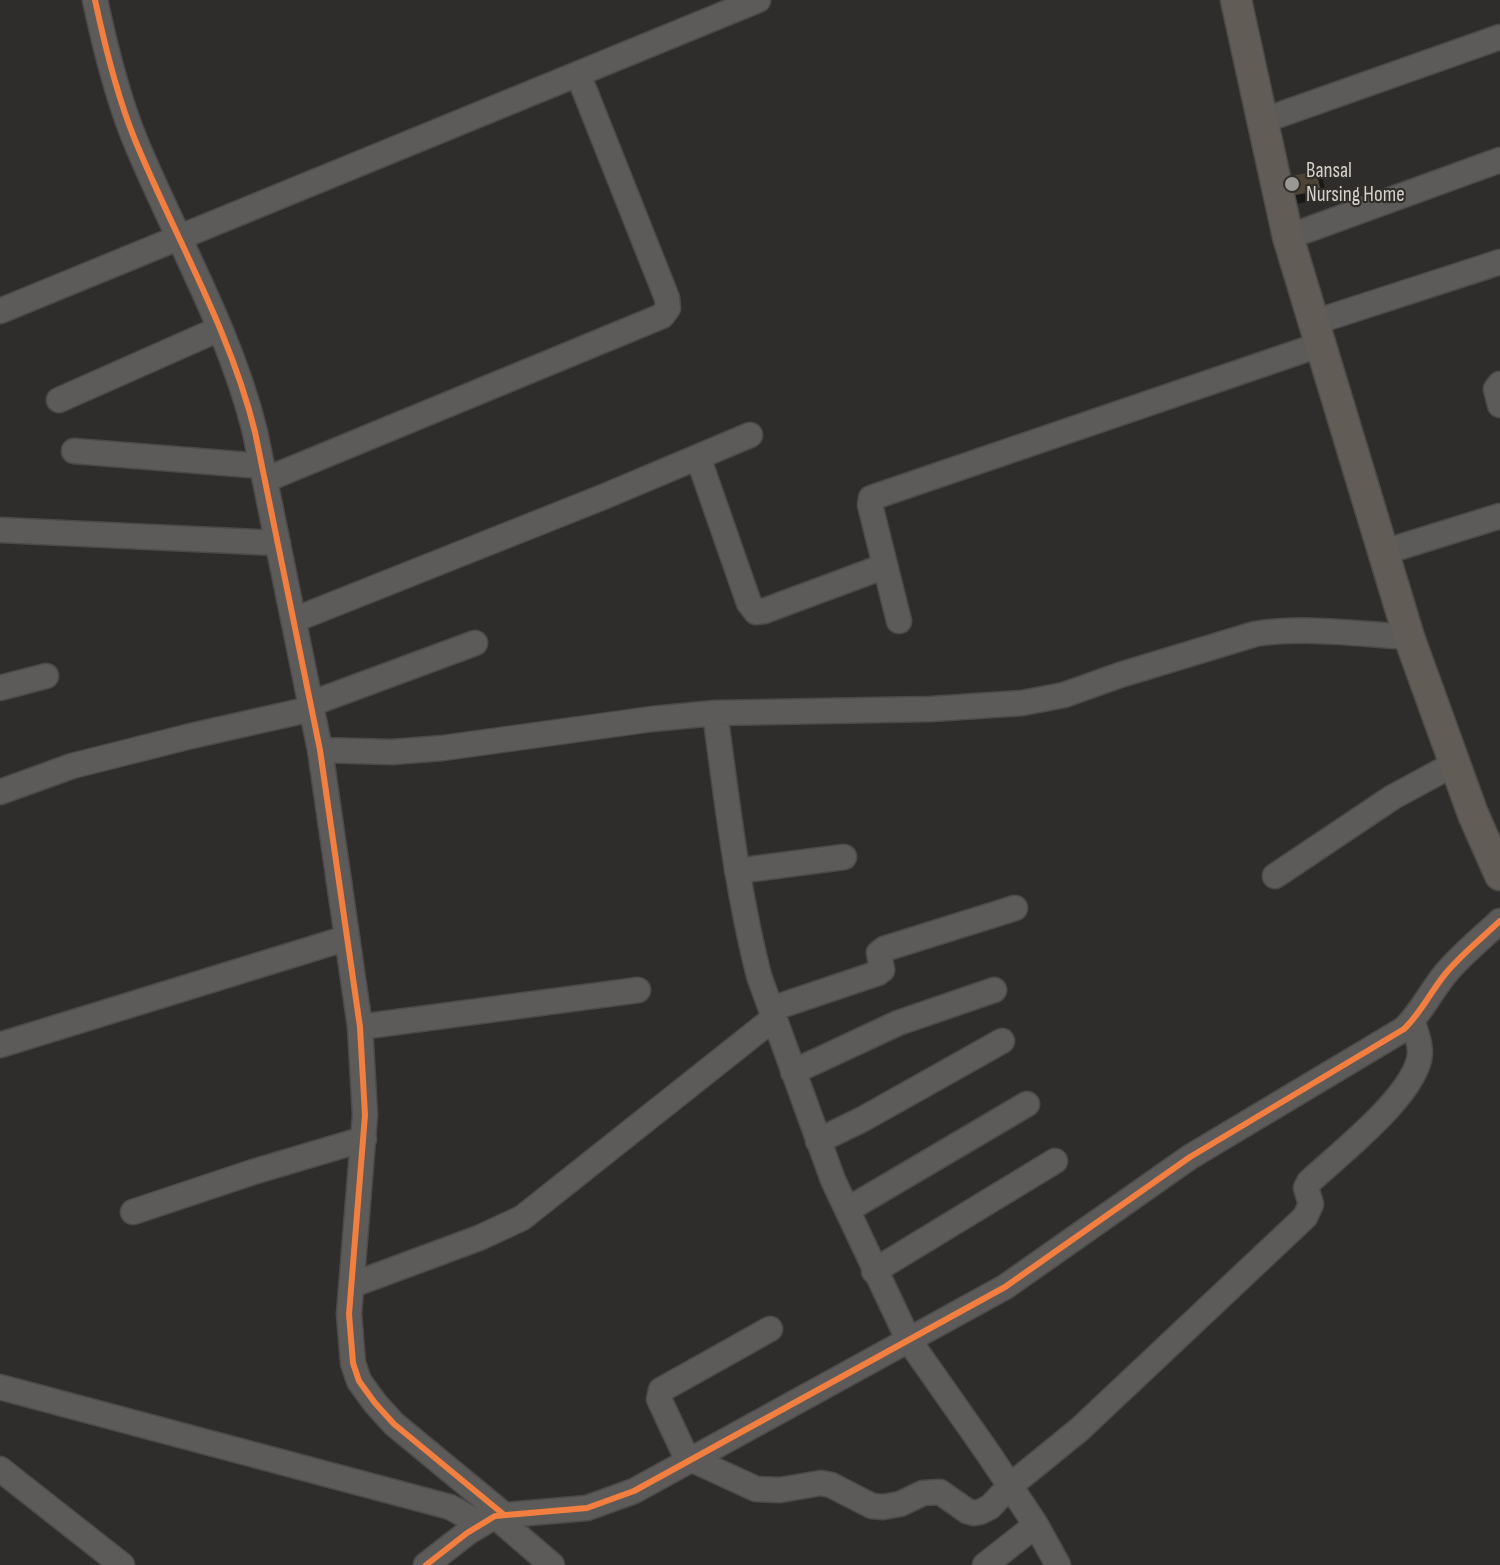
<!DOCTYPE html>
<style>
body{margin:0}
canvas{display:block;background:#2f2d2b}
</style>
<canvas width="1500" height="1565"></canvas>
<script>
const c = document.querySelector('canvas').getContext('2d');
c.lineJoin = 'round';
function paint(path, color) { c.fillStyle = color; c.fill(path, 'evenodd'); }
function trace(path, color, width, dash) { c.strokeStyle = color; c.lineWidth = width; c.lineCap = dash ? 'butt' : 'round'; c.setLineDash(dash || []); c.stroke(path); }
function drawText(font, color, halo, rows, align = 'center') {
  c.font = font + ' "Sofia Sans Condensed",sans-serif'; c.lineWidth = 4.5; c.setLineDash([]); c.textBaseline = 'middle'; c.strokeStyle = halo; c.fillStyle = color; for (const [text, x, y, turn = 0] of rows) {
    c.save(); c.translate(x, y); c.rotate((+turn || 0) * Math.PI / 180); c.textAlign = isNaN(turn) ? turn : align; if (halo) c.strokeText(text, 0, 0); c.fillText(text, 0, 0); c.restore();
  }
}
paint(new Path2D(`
 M 1316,172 L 1323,180 L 1327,198 L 1296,204 L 1288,197 Z`), '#0007');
paint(new Path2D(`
 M 1316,171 L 1321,190 L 1286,197 L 1282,178 Z`), '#4d4337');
const minor = new Path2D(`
 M 95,0 C 105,47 117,96 135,140 C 175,237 230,330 255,432 L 320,750 L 360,1027 L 365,1115 L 349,1314 L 353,1363 L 359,1381 L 375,1403 L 394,1424 L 503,1514
 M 1262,121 L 1500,37
 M 1288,237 L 1500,160
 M 0,311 L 758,0
 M 1315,322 L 1500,262
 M 1500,384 L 1496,389 L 1500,405
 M 59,400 L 219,329
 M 74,451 L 262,466
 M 698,457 L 749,603 L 756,612 L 764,611 L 885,566
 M 265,480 L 662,316 L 668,308 L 667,298 L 578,74
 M 0,530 L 278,543
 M 1384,552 L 1500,516
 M 294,620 L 603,497 L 750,435
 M 899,621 L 870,505 L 871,498 L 1322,344
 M 0,688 L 46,676
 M 310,704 L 475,643
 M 715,713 C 727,801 737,890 759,976 L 833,1180 L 908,1339 L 988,1453 L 1036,1525 L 1058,1565
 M 320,750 L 392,752 L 443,748 L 652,719 L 715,713 L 931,709 L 1022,703 L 1064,695 L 1120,675 L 1255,634 C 1305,626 1358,634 1409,637
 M 0,792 L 72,766 L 191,736 L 311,709
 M 737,871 L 844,857
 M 1275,876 L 1393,797 L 1454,764
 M 771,1009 L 878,973 L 882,970 L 879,953 L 884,949 L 1015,908
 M 360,1027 L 638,990
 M 0,1045 L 347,938
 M 793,1072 L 898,1023 L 994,990
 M 818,1141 L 863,1119 L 1002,1041
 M 847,1210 L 1027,1104
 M 133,1212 L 253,1172 L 364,1139
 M 874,1271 L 1055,1161
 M 352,1285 L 479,1238 L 522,1218 L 774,1018
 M 0,1387 L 450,1507 L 481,1524
 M 691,1459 L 756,1489 L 780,1490 L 821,1483 L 831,1485 L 872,1506 L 883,1507 L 900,1504 L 923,1493 L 940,1492 L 967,1511 L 974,1513 L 980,1512 L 990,1507 L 1010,1486 L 1080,1429 L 1305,1217 L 1311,1204 L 1306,1188 L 1309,1182 C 1339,1154 1418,1093 1420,1053 C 1420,1042 1416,1031 1412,1021
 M 688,1461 L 659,1399 L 661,1390 L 770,1329
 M 0,1469 L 122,1565
 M 495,1516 L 552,1565
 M 426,1565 L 467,1533 L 495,1516 L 587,1508 L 634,1491 L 1005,1287 L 1190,1157 L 1404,1029 C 1421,1013 1431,991 1446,973 C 1462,954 1482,938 1500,921
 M 985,1565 L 1036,1525`);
const major = new Path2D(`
 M 1236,0 L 1288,237 L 1409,637 L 1473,814 L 1500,875`);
trace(minor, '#4c4a48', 27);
trace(major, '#4c4a48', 33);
trace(minor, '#5c5b5a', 24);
trace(major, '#615c55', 30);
trace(new Path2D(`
 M 95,0 C 105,47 117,96 135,140 C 175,237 230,330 255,432 L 320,750 L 360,1027 L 365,1115 L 349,1314 L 353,1363 L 359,1381 L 375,1403 L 394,1424 L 503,1514
 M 426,1565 L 467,1533 L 495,1516 L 587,1508 L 634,1491 L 1005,1287 L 1190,1157 L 1404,1029 C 1421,1013 1431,991 1446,973 C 1462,954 1482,938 1500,921`), '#f27e40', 6);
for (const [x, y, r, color] of [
 [1292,184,8,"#9a9895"]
]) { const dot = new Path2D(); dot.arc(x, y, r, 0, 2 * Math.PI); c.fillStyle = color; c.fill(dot); trace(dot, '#312d29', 2); }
drawText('21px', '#d4d1ce', '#312d29', [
 ["Bansal",1306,172],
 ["Nursing Home",1306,196]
], 'left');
</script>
